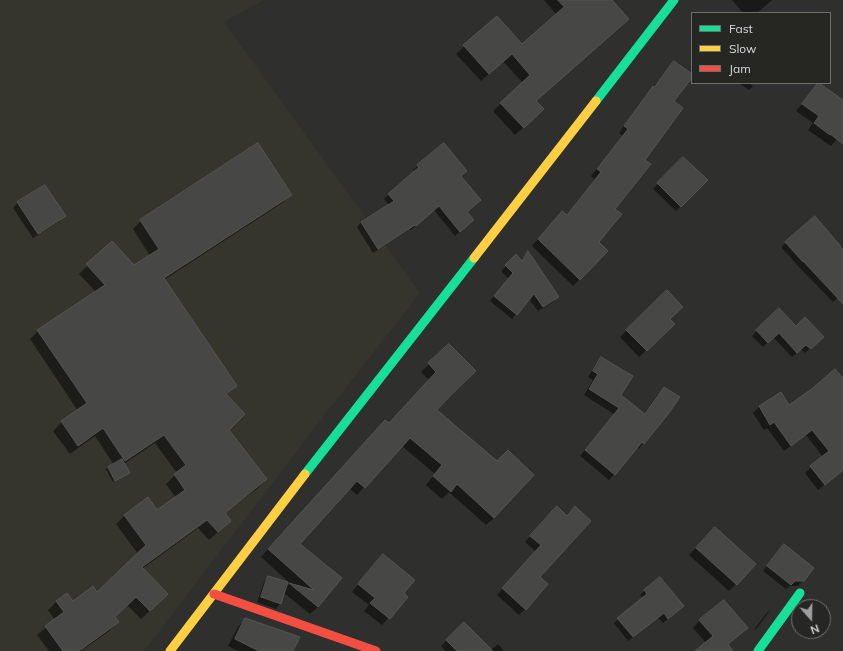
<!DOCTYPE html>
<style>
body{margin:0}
#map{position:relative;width:843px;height:651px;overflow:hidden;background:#2f2f2e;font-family:Mulish,sans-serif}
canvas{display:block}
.legend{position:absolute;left:691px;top:12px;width:140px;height:72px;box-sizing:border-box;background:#262623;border:1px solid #6e6e6b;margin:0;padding:5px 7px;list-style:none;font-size:12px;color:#dadad8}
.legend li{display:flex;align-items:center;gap:8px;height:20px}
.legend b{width:20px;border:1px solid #6e6e6b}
.north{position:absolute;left:791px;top:599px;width:40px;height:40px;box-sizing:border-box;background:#262623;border:1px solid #6e6e6b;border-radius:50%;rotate:160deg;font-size:11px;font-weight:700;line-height:16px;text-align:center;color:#dadad8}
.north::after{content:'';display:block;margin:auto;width:14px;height:18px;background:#9e9e9c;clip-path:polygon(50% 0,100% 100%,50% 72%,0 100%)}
</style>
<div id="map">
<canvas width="843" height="651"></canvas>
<ul class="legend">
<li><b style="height:5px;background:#16e098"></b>Fast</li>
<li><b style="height:5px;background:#ffcf43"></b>Slow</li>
<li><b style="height:5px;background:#f24e42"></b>Jam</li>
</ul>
<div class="north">N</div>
</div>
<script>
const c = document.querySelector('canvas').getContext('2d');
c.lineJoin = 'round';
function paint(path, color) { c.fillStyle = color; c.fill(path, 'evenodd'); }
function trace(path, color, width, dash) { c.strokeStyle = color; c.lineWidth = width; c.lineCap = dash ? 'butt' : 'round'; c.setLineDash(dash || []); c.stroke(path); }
paint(new Path2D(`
 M 0,0 L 264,0 L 224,22 L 420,293 L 326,413 L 144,651 L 0,651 Z`), '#36352d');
paint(new Path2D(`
 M 544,0 L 610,0 L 536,101 L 535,117 L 515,135 L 493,111 L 523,83 L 503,61 L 481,81 L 456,54 L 497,17 L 522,46 L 557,15 Z
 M 732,0 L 772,0 L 757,13 L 743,13 Z
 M 674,62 L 692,76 L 673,102 L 644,160 L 614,209 L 598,242 L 607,252 L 573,286 L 532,246 L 555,219 L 566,216 L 595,179 L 591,176 L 623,136 L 619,133 L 647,94 Z
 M 739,83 L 748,83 L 753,86 L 749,90 Z
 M 814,90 L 843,102 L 843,132 L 831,146 L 808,130 L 813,123 L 796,111 Z
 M 683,158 L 706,180 L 676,211 L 653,189 Z
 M 418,166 L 460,176 L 466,212 L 473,220 L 455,236 L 434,210 L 411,230 L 410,229 L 373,253 L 357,227 L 361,222 L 389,205 L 384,199 L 415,172 L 413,170 Z
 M 45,186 L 64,216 L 60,221 L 33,238 L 13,208 L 17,203 Z
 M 291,195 L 282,203 L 164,280 L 236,386 L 226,395 L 227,430 L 266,479 L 258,488 L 224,514 L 230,521 L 209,540 L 198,528 L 142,569 L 167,594 L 141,619 L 127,605 L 114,617 L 118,622 L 109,631 L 81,651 L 49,651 L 37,635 L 55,620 L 48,610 L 56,602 L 67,594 L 73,602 L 97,594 L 138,554 L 116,524 L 124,516 L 148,498 L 157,511 L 176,498 L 166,484 L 177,473 L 155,443 L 124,464 L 129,473 L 113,482 L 106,469 L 114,465 L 95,436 L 70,454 L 53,431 L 62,422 L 78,411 L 30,339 L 38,331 L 96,292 L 79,274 L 112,242 L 134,267 L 150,256 L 133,229 L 141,221 Z
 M 786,243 L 841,248 L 843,245 L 843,293 L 833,302 L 798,266 L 781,247 Z
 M 528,253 L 557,297 L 553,302 L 538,311 L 529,299 L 512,319 L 490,301 L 509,279 L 501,271 L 516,256 L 521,261 Z
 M 667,292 L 669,319 L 674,324 L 639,357 L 620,337 Z
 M 779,310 L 796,327 L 822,337 L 805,353 L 801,349 L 792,357 L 773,337 L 763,347 L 752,336 Z
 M 449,345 L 435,411 L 494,518 L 486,525 L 449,492 L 442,499 L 426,485 L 435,474 L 402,446 L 357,495 L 349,488 L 298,544 L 341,578 L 318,607 L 310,614 L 284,593 L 280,604 L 276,609 L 257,602 L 264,582 L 268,577 L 285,588 L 289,584 L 291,584 L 261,557 L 377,429 L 389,424 L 429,380 L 421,372 Z
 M 602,358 L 620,395 L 644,415 L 658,394 L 664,388 L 644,443 L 638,449 L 637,447 L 609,480 L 580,456 L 614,414 L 584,395 L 593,380 L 588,377 L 596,364 Z
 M 843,380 L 843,470 L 818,490 L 805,473 L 823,457 L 806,435 L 784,451 L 767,428 L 764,430 L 753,413 L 759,407 L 781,394 L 789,406 Z
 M 551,514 L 567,517 L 525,609 L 519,615 L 497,595 L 536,552 L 525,542 Z
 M 708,535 L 736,584 L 729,591 L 689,555 Z
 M 779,550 L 803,581 L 798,586 L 790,586 L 786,589 L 763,571 Z
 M 376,563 L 406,597 L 382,625 L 364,611 L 369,605 L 352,592 Z
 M 645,590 L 678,610 L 663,623 L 658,617 L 628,641 L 614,623 L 643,598 L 640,595 Z
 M 771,609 L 758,627 L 753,631 L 766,614 Z
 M 245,619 L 292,651 L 238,651 L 228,646 L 238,627 Z
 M 700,620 L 746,628 L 727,645 L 732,651 L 696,651 L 706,643 L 693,628 Z
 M 464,624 L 491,650 L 498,644 L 504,651 L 446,651 L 441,646 Z`), '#0007');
const building = new Path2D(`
 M 558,0 L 612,0 L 629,19 L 536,101 L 544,109 L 524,128 L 500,103 L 530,75 L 512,54 L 489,74 L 463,45 L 497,16 L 522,44 L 564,7 Z
 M 674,61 L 692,74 L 692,78 L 674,101 L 683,108 L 645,160 L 651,164 L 615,209 L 622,214 L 599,242 L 608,251 L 580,280 L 538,239 L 562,211 L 567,215 L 601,172 L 597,169 L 628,129 L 624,126 L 653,86 L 654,87 Z
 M 818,83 L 819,83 L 843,100 L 843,144 L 830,134 L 830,135 L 814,123 L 819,116 L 802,104 Z
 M 258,143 L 292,195 L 164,278 L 237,386 L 226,394 L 245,414 L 229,430 L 267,479 L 225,513 L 231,521 L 218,532 L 207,520 L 142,567 L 168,594 L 150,611 L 136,597 L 115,617 L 119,622 L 79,651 L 63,651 L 45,626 L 64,612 L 56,601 L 67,593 L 73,601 L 93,586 L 97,592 L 146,545 L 124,515 L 148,497 L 157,510 L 185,490 L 174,474 L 186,465 L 164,435 L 125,461 L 103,428 L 78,446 L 61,421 L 87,403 L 37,330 L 105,285 L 86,264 L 112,241 L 134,265 L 159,249 L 140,220 Z
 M 444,143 L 467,171 L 461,176 L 481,200 L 467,212 L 474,220 L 460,232 L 439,206 L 416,226 L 415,225 L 378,249 L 361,222 L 394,201 L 388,194 L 419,167 L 417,165 Z
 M 683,157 L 708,180 L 681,207 L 657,183 Z
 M 45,185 L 66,216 L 38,234 L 17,202 Z
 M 815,216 L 843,249 L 843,304 L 803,261 L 803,262 L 785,242 Z
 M 528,251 L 559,297 L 543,307 L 534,294 L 517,315 L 494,296 L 513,273 L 505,265 L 516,254 L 522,261 Z
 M 667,290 L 683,307 L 670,319 L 675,324 L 647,351 L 626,330 Z
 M 779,308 L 796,326 L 805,317 L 824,337 L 811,349 L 806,345 L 797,353 L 779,333 L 768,343 L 756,330 Z
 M 449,344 L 476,371 L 451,395 L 437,410 L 497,461 L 508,450 L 534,475 L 494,518 L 457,484 L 451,492 L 433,476 L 442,465 L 410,438 L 365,488 L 357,481 L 300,544 L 342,578 L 318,607 L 289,583 L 314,590 L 268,549 L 385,420 L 389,423 L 436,372 L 428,363 Z
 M 601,357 L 633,376 L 621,395 L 645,414 L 664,387 L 680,397 L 669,413 L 644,444 L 642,442 L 615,475 L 585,450 L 619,408 L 589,389 L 598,374 L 593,371 Z
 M 835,369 L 843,378 L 843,470 L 825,485 L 810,466 L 829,451 L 812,430 L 791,446 L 774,422 L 770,425 L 759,406 L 781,392 L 789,405 L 813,388 Z
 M 122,459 L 130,473 L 115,481 L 108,467 Z
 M 557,506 L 567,516 L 575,506 L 591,521 L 540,577 L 548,584 L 526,610 L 502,588 L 541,545 L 530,536 Z
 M 715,527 L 756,564 L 737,585 L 696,548 Z
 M 784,544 L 814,568 L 804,581 L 795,581 L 791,585 L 767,566 Z
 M 383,554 L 415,580 L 404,593 L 408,597 L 390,619 L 370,603 L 375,598 L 358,584 Z
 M 268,576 L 288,582 L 281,604 L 261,597 Z
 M 660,577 L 684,606 L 668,619 L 664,613 L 633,637 L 617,618 L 647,594 L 644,590 Z
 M 724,600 L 748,628 L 728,644 L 733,651 L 695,651 L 713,636 L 699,620 Z
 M 245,618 L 300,637 L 293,651 L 259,651 L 235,639 Z
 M 464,622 L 493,651 L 457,651 L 446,640 Z`);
paint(building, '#474746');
trace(building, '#545452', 1);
trace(new Path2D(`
 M 596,101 L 674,0
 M 305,474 L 474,258
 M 758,651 L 800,593`), '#16e098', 9);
trace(new Path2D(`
 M 474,258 L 596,101
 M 170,651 L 305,474`), '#ffcf43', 9);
trace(new Path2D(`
 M 214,594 L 376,651`), '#f24e42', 9);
</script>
